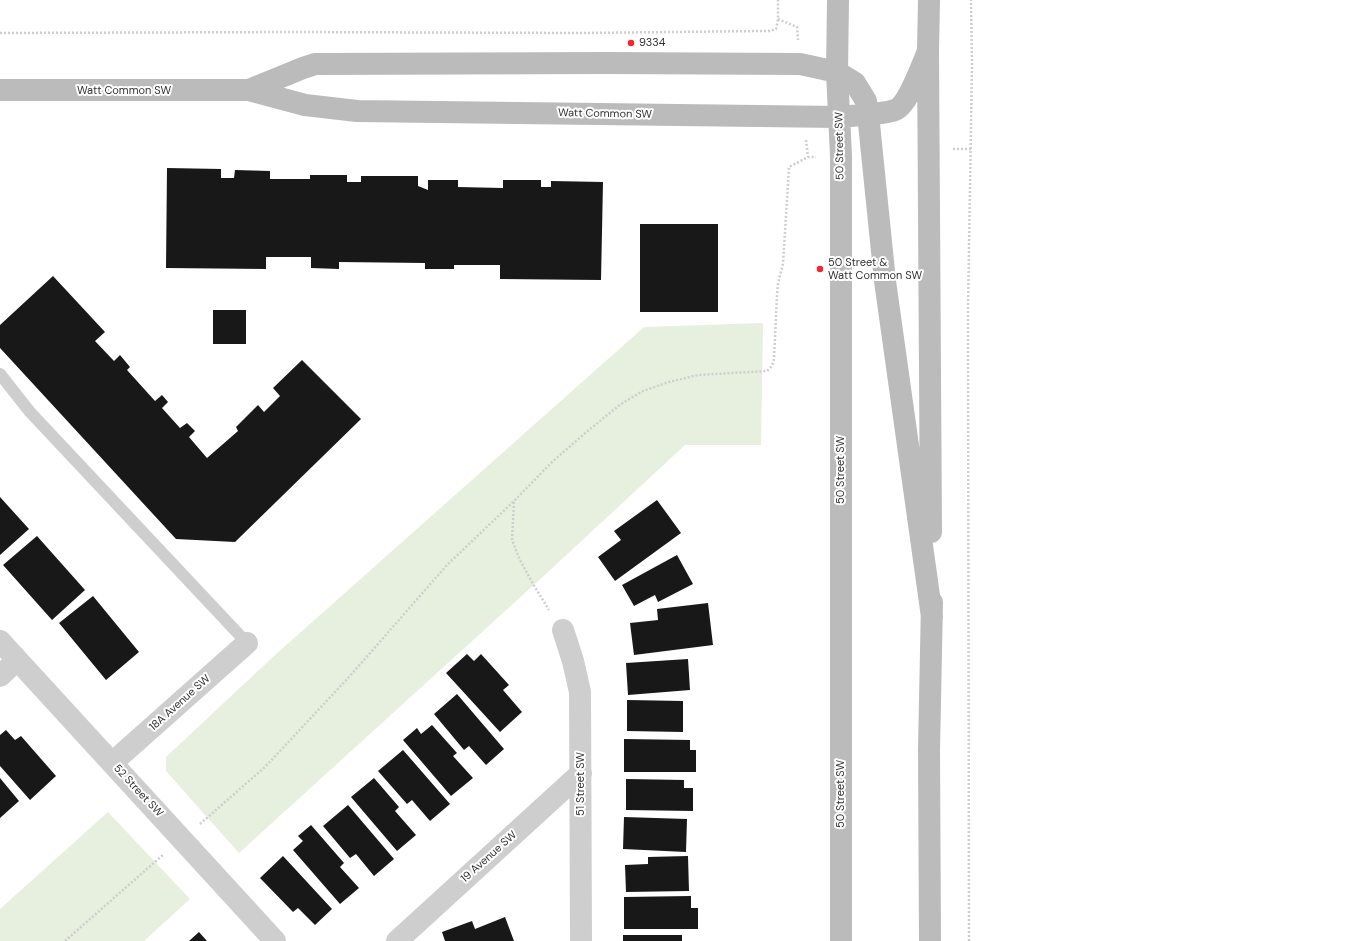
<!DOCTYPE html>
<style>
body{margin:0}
canvas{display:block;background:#fff}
</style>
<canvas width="1360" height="941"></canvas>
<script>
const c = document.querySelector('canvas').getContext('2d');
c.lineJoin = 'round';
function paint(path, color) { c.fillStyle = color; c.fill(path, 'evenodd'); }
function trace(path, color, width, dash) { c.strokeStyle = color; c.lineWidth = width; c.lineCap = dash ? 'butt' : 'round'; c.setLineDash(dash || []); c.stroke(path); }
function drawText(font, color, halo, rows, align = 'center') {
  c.font = font + ' "DM Sans",sans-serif'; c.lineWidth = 4; c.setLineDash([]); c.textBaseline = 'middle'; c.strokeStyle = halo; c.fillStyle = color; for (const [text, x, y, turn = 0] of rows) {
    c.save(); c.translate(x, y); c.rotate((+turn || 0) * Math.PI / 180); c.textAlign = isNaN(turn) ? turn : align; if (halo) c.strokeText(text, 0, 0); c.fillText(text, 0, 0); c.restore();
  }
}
paint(new Path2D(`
 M 763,323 L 761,445 L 685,445 L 548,572 L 239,853 L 166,771 L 166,757 L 274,656 L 644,327 Z
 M 108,812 L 190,899 L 144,941 L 0,941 L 0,909 Z`), '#e7efde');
paint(new Path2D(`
 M 167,168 L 221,169 L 221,178 L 234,178 L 235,170 L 270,171 L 270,179 L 310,179 L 310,175 L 347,175 L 347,182 L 361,182 L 361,176 L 418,176 L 418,186 L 428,190 L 428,180 L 458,180 L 458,187 L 503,188 L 503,180 L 541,180 L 541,187 L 551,187 L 551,181 L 603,182 L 601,280 L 500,279 L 500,265 L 454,265 L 454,269 L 425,269 L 425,263 L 339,262 L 339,269 L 311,268 L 311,257 L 266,257 L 266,269 L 166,268 Z
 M 640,224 L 718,224 L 718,312 L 640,312 Z
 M 53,276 L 105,332 L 95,341 L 114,361 L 120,355 L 130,367 L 127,370 L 155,401 L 162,395 L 168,402 L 162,408 L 180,428 L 187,423 L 195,431 L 189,437 L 207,458 L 238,431 L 236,427 L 258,405 L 264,412 L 280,396 L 273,388 L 302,360 L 361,419 L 235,542 L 176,539 L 0,348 L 0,325 Z
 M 213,310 L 246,310 L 246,344 L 213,344 Z
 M 0,497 L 29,529 L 0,555 Z
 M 657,500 L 681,533 L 615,581 L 598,557 L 621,540 L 614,531 Z
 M 37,536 L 85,590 L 52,620 L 3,565 Z
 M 677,555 L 693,584 L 658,602 L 655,595 L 634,606 L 622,585 Z
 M 93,596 L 139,652 L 106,680 L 59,623 Z
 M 708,603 L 713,645 L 634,655 L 630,623 L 658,620 L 657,609 Z
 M 467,654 L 474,661 L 481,654 L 509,685 L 503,690 L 522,712 L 500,732 L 446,673 Z
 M 688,659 L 690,690 L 628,695 L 626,663 Z
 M 457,694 L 504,749 L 486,765 L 469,746 L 464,750 L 434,714 Z
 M 627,700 L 683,701 L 683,732 L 627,731 Z
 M 432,725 L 457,753 L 453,756 L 473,778 L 451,796 L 403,740 L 417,728 L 421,734 Z
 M 6,730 L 15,740 L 21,736 L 56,776 L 30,800 L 0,766 L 0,735 Z
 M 624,739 L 690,740 L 690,750 L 696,750 L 696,772 L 624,772 Z
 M 403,750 L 450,804 L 430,821 L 412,800 L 407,804 L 378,771 Z
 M 0,778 L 19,801 L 0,818 Z
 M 374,778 L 399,807 L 395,811 L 416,835 L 397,851 L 351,797 Z
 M 626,779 L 684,780 L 684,788 L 693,788 L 693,811 L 626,810 Z
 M 348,805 L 394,859 L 374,876 L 356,854 L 350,858 L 323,826 Z
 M 624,817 L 687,819 L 686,852 L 623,849 Z
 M 311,825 L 344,863 L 340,867 L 359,888 L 340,904 L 293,850 L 303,841 L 298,836 Z
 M 283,856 L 332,909 L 315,925 L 298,908 L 293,912 L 260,878 Z
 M 688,856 L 689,891 L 626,892 L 625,865 L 648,864 L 648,857 Z
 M 691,896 L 691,908 L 698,908 L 698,929 L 624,929 L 624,897 Z
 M 505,917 L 514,941 L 445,941 L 442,932 L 472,921 L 475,929 Z
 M 199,932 L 207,941 L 189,941 Z
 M 623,935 L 682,935 L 682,941 L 623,941 Z`), '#181818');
trace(new Path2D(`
 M 778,19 L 797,27 L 798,40
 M 0,33 L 293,32 L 581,33 L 763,31 L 770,31 L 776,29 L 778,19 L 778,0
 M 806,140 L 808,157
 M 953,149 L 971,149
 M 514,502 L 512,540 L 520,560 L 533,584 L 549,610
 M 200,824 L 266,766 L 349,677 L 447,565 L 514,501 L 553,461 L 590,429 L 621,404 L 643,391 L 669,382 L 698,375 L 767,371 L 772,366 L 774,359 L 777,296 L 778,283 L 783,264 L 789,167 L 808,157 L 816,157
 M 65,941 L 164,854
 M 969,941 L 968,309 L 972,65 L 971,0`), '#cecece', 2.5, [2, 2]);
trace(new Path2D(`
 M 0,374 L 30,412 L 247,643`), '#cecece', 12);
trace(new Path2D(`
 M 563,630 L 573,661 L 580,692 L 581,941
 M 0,641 L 275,941
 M 0,676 L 17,660
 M 112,763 L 247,643
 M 397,941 L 581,773`), '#cecece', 22);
trace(new Path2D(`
 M 838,0 L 837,72 L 841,156 L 841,941
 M 929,0 L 928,51 L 931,532
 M 0,90 L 249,90 L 305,105 L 357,111 L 839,117 C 855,115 880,115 895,110 C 908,105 922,65 928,51
 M 249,90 L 303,68 L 315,64 L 607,63 L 800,64 L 837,72 L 855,83 L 866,101 L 868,114 L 885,281 L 932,617
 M 930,941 L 929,750 L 932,602`), '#bbb', 22);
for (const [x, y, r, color] of [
 [631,43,4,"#f52631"],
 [820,269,4,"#f52631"]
]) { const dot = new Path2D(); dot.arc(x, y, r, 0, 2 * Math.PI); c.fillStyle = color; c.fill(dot); trace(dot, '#fff', 1.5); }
drawText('11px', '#313131', '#fff', [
 ["9334",639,43],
 ["50 Street &",828,263],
 ["Watt Common SW",828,276]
], 'left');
drawText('11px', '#313131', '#fff', [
 ["Watt Common SW",124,91],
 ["Watt Common SW",605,114,1],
 ["50 Street SW",840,146,-91],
 ["50 Street SW",841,470,-90],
 ["18A Avenue SW",180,703,-42],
 ["51 Street SW",581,784,-90],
 ["52 Street SW",138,791,47],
 ["50 Street SW",841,794,-90],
 ["19 Avenue SW",489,857,-42]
]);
</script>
